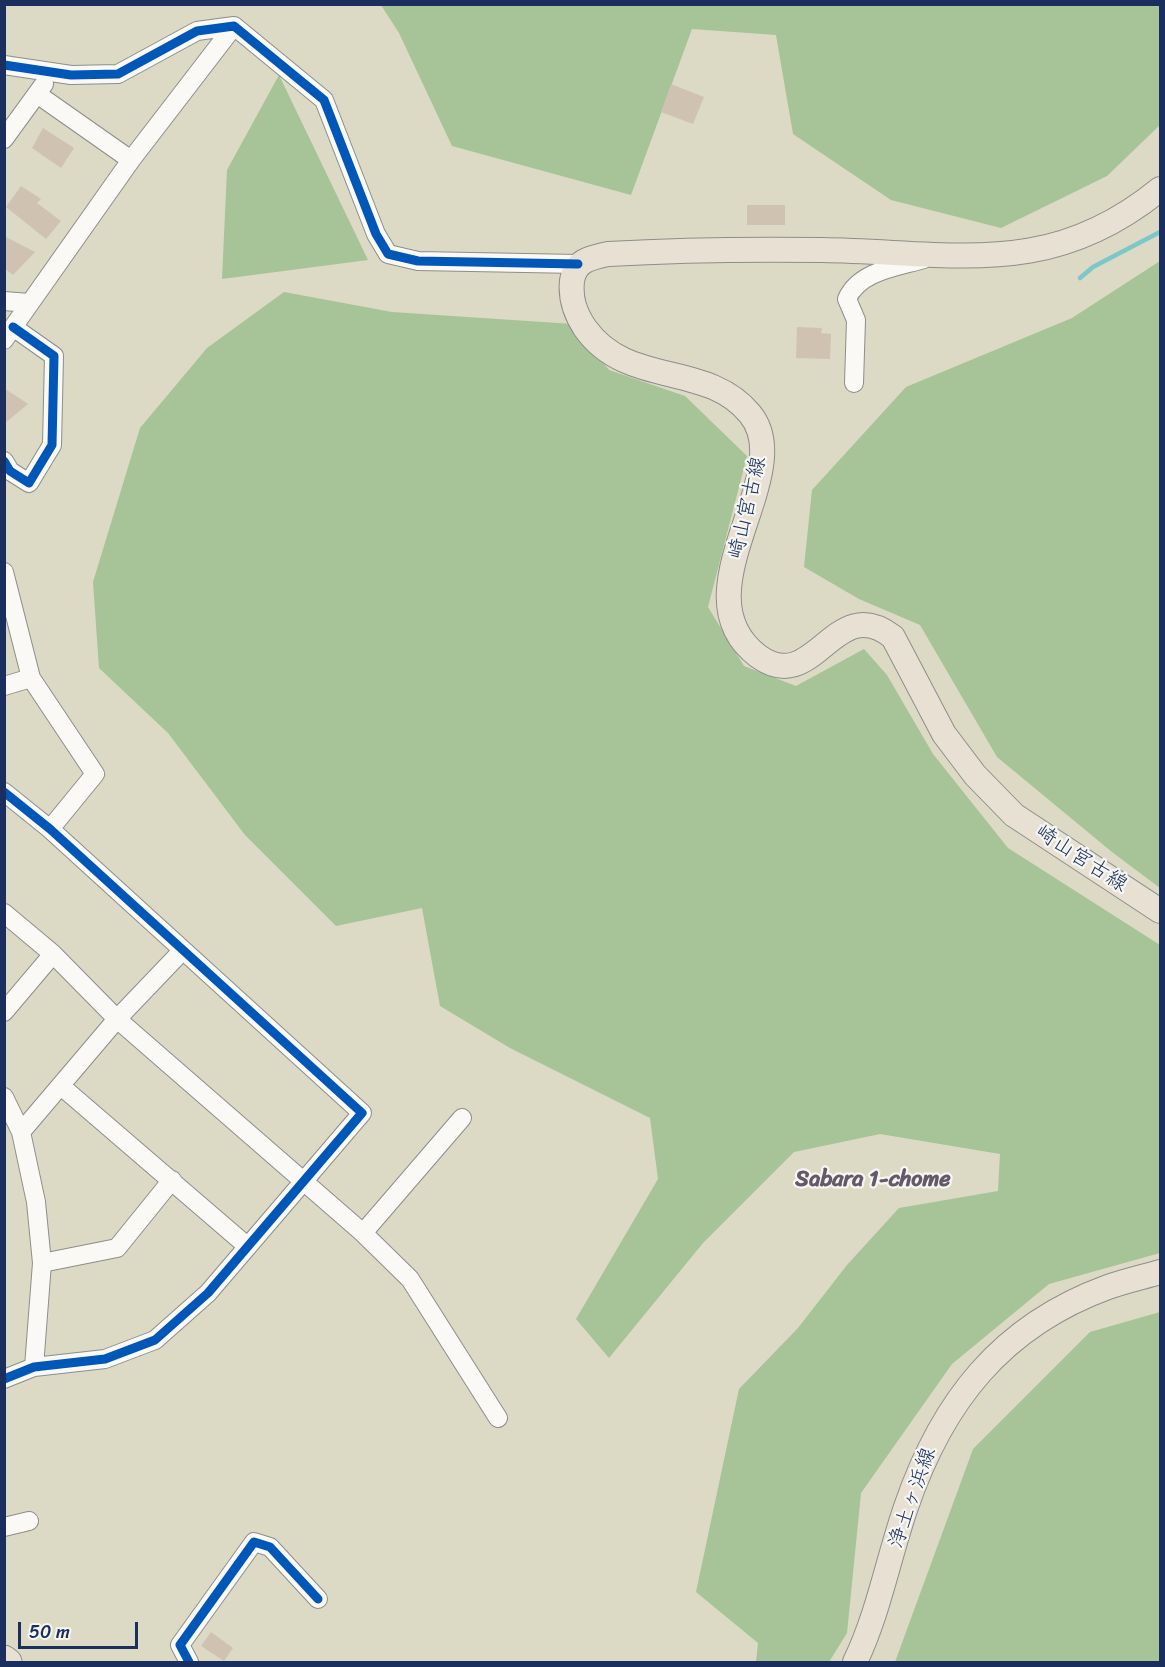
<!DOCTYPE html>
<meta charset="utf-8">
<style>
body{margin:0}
#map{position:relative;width:1165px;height:1667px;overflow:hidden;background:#dcd9c4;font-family:Sriracha,sans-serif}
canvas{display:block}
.frame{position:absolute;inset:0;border:6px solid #1b2f5e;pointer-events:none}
.scale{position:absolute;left:18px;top:1622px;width:120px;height:27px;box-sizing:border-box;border:3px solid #1b2f5e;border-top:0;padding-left:8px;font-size:18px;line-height:21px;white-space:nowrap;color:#1b2f5e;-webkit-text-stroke:4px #f6f6f2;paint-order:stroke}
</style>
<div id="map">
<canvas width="1165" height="1667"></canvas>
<div class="frame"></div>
<div class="scale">50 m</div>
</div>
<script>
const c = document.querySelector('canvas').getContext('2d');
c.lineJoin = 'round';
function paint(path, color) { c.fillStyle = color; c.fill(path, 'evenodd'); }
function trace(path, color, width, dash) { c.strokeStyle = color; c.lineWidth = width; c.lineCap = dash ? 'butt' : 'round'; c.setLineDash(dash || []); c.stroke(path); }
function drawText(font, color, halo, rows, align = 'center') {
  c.font = font + ' Sriracha,"Klee One",sans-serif'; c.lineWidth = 4.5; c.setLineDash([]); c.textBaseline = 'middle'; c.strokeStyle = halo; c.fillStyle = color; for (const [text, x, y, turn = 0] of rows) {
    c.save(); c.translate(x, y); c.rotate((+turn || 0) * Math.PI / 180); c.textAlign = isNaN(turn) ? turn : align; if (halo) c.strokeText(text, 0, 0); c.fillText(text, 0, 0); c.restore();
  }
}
paint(new Path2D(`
 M 381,5 L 1160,5 L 1160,125 L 1107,176 L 1001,228 L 891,200 L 793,134 L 776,35 L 692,29 L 631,195 L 452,146 L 399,33 Z
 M 279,75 L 368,260 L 222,279 L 227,170 Z
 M 1160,261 L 1160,888 L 1112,852 L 997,757 L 920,625 L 859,599 L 804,567 L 812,490 L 906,387 L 1072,318 Z
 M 284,292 L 392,312 L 573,324 L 609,370 L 685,396 L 747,456 L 708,607 L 744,666 L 796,686 L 864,649 L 887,675 L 933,754 L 1008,848 L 1160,945 L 1160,1253 L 1049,1284 L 952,1364 L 861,1493 L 847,1633 L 829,1662 L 756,1662 L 758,1643 L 696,1592 L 739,1389 L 798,1328 L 847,1265 L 899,1208 L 998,1191 L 1000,1154 L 880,1134 L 794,1152 L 703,1243 L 609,1358 L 576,1319 L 658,1179 L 650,1118 L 510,1048 L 440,1006 L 422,908 L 336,926 L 245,835 L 168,733 L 99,668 L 93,582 L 140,428 L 207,348 Z
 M 1160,1312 L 1160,1662 L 895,1662 L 973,1449 L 1090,1332 Z`), '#a6c497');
trace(new Path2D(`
 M 1080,278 L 1093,267 L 1160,232`), '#7bc7ca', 4.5);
paint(new Path2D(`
 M 671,84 L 704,97 L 693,124 L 661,112 Z
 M 43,128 L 74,148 L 61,168 L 32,148 Z
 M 21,186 L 41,199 L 37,203 L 61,221 L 46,239 L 6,207 Z
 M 747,205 L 785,205 L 785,225 L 747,225 Z
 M 4,236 L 35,252 L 13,275 L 4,268 Z
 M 797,327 L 822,328 L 821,333 L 831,334 L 830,359 L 796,358 Z
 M 4,388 L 28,404 L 4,424 Z
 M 211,1632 L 233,1648 L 224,1661 L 201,1646 Z`), '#d0c2b0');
const minor = new Path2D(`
 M 4,65 L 71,75 L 118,74 L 197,31 L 234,26 L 324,100 L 376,234 L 388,254 L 418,261 L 578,264
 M 37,94 L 131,160
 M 4,139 L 44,84
 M 4,301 L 29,303
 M 4,340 L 131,160 L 234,26
 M 854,383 L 856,320 L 847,299 C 859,271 897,267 924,259
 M 4,461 L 10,471 L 29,483 L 52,445 L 54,356 L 13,327
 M 4,572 L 31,678 L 95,774 L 50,829
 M 4,686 L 31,678
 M 4,792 L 50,829 L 362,1113 L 208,1293 L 155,1340 L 105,1359 L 34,1367 L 4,1379
 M 4,913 L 53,954 L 117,1019 L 363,1233 L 410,1279 L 498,1418
 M 4,1012 L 53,954
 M 61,1086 L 247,1246
 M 4,1097 L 21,1132 L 36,1202 L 42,1263 L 34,1367
 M 21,1132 L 117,1019 L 182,951
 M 363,1233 L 462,1118
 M 42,1263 L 117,1248 L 172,1180
 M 4,1527 L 29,1521
 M 189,1662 L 180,1645 L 254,1542 L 270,1547 L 318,1599`);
const major = new Path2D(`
 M 1160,189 C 1049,280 953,252 822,250 C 751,249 678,250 608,254 C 589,258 575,261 572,281 C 570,299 575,313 585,328 C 627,388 707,361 750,414 C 800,474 675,593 758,656 C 815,698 834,590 893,637 L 944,734 L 975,775 L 1014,815 L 1160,911
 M 855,1662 C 879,1612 888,1559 906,1507 C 942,1402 1001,1326 1108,1287 C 1125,1281 1143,1277 1160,1272`);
const highway = new Path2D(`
 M 4,1659 L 8,1662`);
trace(minor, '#8c8e8b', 20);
trace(major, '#8c8e8b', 26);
trace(highway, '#8c8e8b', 29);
trace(minor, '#faf9f6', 18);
trace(major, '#e8e1d3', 24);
trace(highway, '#e8e1d3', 27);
trace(new Path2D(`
 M 4,65 L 71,75 L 118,74 L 197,31 L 234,26 L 324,100 L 376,234 L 388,254 L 418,261 L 578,264
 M 4,461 L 10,471 L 29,483 L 52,445 L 54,356 L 13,327
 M 4,792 L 50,829 L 362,1113 L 208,1293 L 155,1340 L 105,1359 L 34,1367 L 4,1379
 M 189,1662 L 180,1645 L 254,1542 L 270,1547 L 318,1599`), '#0057b8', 9);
drawText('21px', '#1b2f5e', '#f6f6f2', [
 ["崎山宮古線",748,508,-77],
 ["崎山宮古線",1081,859,33],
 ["浄土ヶ浜線",913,1498,-71]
]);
drawText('bold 22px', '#645968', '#f6f6f2', [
 ["Sabara 1-chome",873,1180]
]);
</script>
